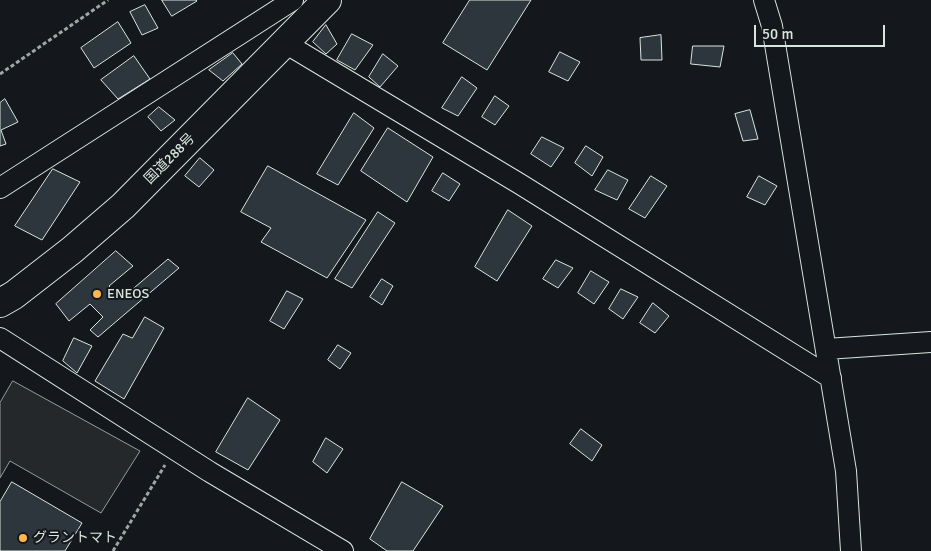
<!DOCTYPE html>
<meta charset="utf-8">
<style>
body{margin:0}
#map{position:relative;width:931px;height:551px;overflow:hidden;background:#14181c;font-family:Signika,sans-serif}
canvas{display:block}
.scale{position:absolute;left:754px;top:25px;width:131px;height:22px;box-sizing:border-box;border:2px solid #d8e6dc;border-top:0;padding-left:6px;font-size:15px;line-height:18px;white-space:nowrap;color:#d8e6dc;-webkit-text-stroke:4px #14181c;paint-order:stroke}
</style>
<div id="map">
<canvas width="931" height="551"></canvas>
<div class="scale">50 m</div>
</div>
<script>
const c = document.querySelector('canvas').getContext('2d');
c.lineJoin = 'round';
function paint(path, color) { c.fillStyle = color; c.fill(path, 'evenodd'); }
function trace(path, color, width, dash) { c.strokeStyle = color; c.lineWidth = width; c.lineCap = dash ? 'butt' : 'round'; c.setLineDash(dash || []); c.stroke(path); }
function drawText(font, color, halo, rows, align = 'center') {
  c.font = font + ' Signika,"Noto Sans JP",sans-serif'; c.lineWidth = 4; c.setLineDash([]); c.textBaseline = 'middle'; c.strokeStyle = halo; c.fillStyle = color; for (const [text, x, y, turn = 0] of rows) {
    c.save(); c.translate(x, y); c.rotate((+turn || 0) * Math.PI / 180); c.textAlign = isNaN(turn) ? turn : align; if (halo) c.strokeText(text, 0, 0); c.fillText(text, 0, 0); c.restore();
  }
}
const parking = new Path2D(`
 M 13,381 L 140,451 L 101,513 L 10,461 L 0,478 L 0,403 Z`);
paint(parking, '#24282b');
trace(parking, '#939e99', 1);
const building = new Path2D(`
 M 162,0 L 196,0 L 197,1 L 172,16 Z
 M 470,0 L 531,0 L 487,70 L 443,43 Z
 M 145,5 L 158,28 L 142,35 L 130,12 Z
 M 118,22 L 131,43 L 94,68 L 81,48 Z
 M 326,25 L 337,44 L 326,54 L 313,42 Z
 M 352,34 L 373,45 L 355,70 L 337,60 Z
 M 661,35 L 662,60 L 641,60 L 640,38 Z
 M 693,46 L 724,46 L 720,67 L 691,64 Z
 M 560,52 L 580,62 L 568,81 L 549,72 Z
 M 233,53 L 242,64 L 223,81 L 209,70 Z
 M 383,54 L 398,66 L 380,87 L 369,77 Z
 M 134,56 L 150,79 L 118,99 L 101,80 Z
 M 462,77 L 477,88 L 458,116 L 442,108 Z
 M 495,96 L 509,106 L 495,125 L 482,117 Z
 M 5,99 L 18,122 L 1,130 L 6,144 L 0,146 L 0,103 Z
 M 159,107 L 175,120 L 161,131 L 148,117 Z
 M 750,110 L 758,139 L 743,141 L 735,114 Z
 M 354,113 L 374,128 L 338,185 L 317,174 Z
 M 388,128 L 433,157 L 407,202 L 361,171 Z
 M 542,137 L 564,148 L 551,167 L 531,154 Z
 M 586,146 L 603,157 L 592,176 L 575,163 Z
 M 200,158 L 214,170 L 199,187 L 185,176 Z
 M 268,166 L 366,220 L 327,278 L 261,242 L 271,228 L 241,212 Z
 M 53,169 L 80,182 L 42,240 L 15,226 Z
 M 608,170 L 628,180 L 617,200 L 595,190 Z
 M 443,173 L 460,184 L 449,201 L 432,191 Z
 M 651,176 L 667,186 L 645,218 L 629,209 Z
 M 759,176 L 777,186 L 765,205 L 747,197 Z
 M 508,210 L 532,226 L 497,281 L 475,267 Z
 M 378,212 L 395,223 L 352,288 L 335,279 Z
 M 116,251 L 133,266 L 109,286 L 121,299 L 168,259 L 179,268 L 98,337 L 90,330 L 103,317 L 90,304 L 69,321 L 56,304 Z
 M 556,260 L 573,268 L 558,288 L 543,279 Z
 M 591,271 L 609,282 L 594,304 L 578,293 Z
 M 382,279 L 393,286 L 382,305 L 370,297 Z
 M 621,289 L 638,297 L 623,319 L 609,309 Z
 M 287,291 L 303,299 L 284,329 L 270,321 Z
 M 653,303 L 669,316 L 655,333 L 640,323 Z
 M 145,317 L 164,328 L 124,399 L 95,381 L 123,334 L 132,338 Z
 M 74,338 L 92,346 L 77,373 L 63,361 Z
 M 338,345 L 351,353 L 340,369 L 328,360 Z
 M 248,398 L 280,420 L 248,470 L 216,452 Z
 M 581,429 L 602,445 L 592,461 L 570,444 Z
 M 326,438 L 343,449 L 327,473 L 313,462 Z
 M 12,482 L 82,523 L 65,551 L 0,551 L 0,502 Z
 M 402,482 L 443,506 L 413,551 L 387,551 L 370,539 Z`);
paint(building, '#2c363c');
trace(building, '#d8e6dc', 1);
const minor = new Path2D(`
 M 764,0 L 772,26 L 846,471 L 851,551
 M 285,43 L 520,184 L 831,378
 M 0,188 L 293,0
 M 0,338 L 210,472 L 343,551
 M 826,349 L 931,342`);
const highway = new Path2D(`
 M 0,303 L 14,295 L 72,250 L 123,206 L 327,0`);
trace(minor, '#d8e6dc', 22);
trace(highway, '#d8e6dc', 30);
trace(new Path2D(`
 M 0,74 L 108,0
 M 113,551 L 165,465`), '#9da8a2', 3, [4, 2.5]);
trace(minor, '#14181c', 20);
trace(highway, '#14181c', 28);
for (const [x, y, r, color] of [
 [97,294,5,"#ffb74d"],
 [23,538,5,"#ffb74d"]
]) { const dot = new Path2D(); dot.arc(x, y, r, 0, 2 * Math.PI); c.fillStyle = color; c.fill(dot); trace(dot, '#14181c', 2); }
drawText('14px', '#d8e6dc', '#14181c', [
 ["国道288号",170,159,-45]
]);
drawText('14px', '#d8e6dc', '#14181c', [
 ["ENEOS",107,294],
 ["グラントマト",33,538]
], 'left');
</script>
